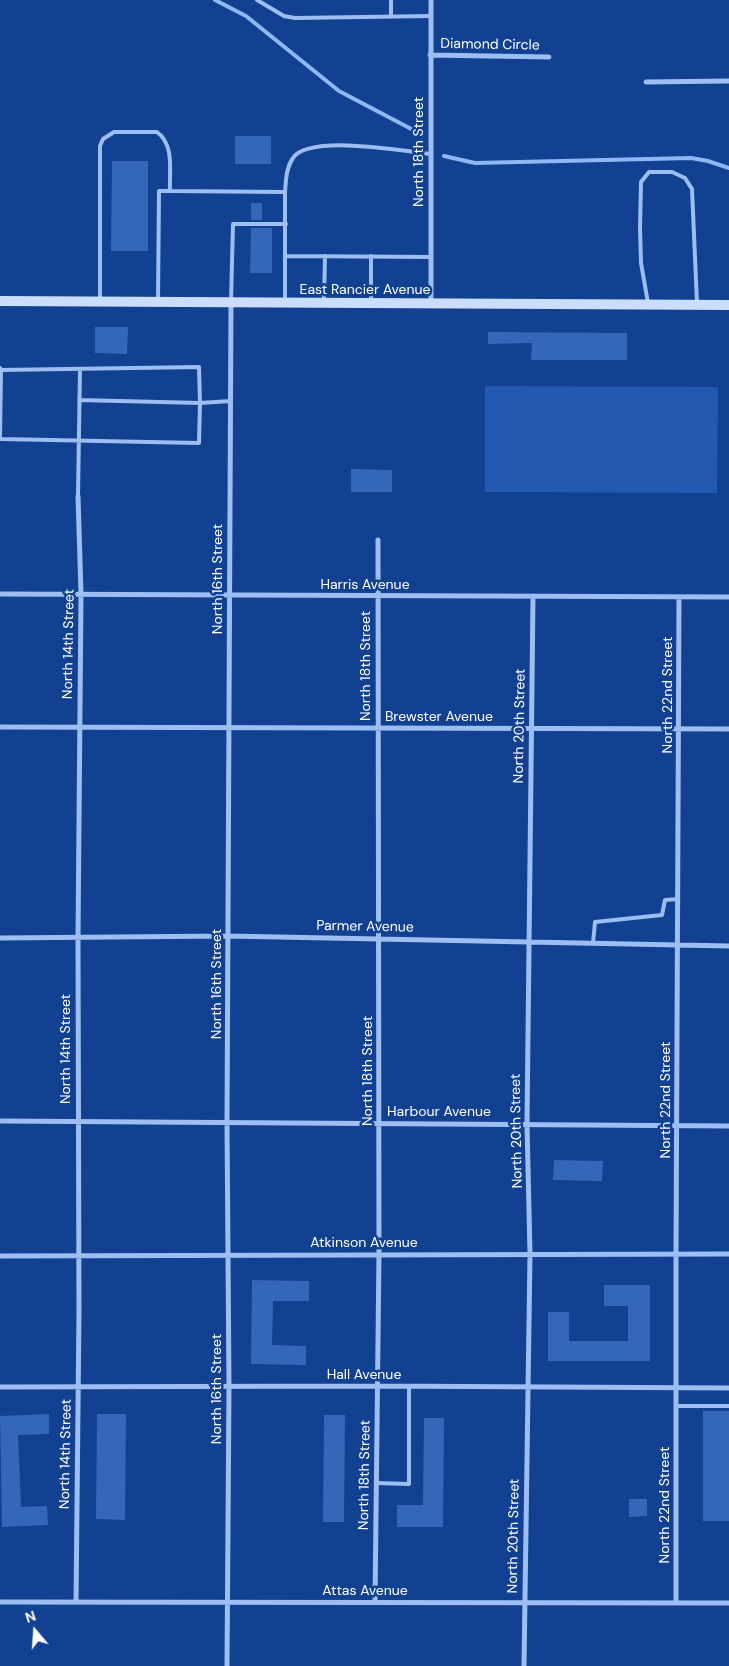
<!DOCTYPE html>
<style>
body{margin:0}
#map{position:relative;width:729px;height:1666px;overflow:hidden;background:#114190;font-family:"DM Sans",sans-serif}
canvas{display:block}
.north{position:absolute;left:10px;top:1606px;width:50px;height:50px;-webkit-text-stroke:4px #114190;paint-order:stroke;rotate:342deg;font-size:14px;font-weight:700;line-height:20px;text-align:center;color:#fff}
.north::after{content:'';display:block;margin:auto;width:18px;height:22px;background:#fff;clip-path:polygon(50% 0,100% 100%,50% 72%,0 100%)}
</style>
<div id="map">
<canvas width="729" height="1666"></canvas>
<div class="north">N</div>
</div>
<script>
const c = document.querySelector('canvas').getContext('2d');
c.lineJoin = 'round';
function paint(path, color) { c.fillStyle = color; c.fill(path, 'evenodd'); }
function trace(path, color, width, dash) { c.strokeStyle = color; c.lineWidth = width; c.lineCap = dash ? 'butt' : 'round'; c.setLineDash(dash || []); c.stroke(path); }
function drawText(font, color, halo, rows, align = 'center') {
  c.font = font + ' "DM Sans",sans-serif'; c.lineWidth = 5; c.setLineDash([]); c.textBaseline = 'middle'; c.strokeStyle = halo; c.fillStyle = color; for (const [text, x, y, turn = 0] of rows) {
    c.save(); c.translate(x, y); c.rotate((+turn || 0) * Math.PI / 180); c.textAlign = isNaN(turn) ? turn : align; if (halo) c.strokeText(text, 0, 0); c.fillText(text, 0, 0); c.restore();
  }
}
paint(new Path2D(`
 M 485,386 L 718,387 L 717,493 L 485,492 Z`), '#2359b0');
trace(new Path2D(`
 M 215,0 L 246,16 L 339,91 L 417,132
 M 444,156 L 475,163 L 691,158 L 708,161 L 729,168`), '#8eb7f6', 4);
paint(new Path2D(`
 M 235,136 L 271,136 L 271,164 L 235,164 Z
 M 112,161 L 148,161 L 148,251 L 111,251 Z
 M 251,203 L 262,203 L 262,220 L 251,220 Z
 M 251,228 L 272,228 L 272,273 L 250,273 Z
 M 95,327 L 128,327 L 127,354 L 95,353 Z
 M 488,332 L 627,333 L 627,360 L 531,360 L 532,343 L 488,344 Z
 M 351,469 L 392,470 L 392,492 L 351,492 Z
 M 554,1160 L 603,1161 L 602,1181 L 553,1180 Z
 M 252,1280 L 309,1281 L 309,1301 L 273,1301 L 272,1345 L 306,1346 L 306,1365 L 251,1364 Z
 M 604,1285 L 650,1285 L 650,1361 L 548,1361 L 548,1312 L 569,1312 L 569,1341 L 628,1341 L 628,1306 L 604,1306 Z
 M 703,1411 L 729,1411 L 729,1521 L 703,1521 Z
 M 49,1414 L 49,1434 L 18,1435 L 21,1507 L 47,1506 L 48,1525 L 2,1527 L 0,1416 Z
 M 97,1414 L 126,1414 L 125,1520 L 96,1519 Z
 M 324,1415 L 345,1415 L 344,1522 L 323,1522 Z
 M 424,1418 L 444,1418 L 443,1527 L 397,1527 L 397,1505 L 423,1505 Z
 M 629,1499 L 647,1499 L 647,1516 L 629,1517 Z`), '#3567b8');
trace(new Path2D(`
 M 257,0 L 284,16 L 295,18 L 431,16
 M 391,16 L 391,0
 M 285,192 C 286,180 286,168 293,158 C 309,134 404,151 430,154
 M 285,256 L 431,257
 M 371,256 L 371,302
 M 100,301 L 100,146 L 103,139 L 114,132 L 157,132 C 175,145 169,172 170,191 L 285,192 L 285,302
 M 158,301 L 159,191 L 170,191
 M 324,301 L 325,256
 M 231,302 L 233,224 L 286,224
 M 648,303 L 641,263 L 640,228 L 641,182 L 649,172 L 672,172 L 685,178 L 692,189 L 697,303
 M 0,368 L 1,370 L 199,367 L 200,403 L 231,401
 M 1,370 L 0,439 L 199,443 L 200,403 L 79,400
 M 78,496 L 80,369
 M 593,943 L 595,922 L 662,915 L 665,900 L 678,899
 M 676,1406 L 729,1406
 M 376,1483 L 409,1484 L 409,1386`), '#9cbef2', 4);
trace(new Path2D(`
 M 431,0 L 431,303
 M 430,55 L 549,57
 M 646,82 L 729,81
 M 0,594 L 729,597
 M 0,727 L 729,729
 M 0,938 L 228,936 L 729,946
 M 0,1121 L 729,1126
 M 0,1256 L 729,1254
 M 0,1387 L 377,1386 L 729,1388
 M 0,1602 L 729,1603
 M 76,1602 L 79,1312 L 78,938 L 81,594 L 78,496
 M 375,1602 L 379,1254 L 378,540
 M 676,1602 L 676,1254 L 679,597
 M 227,1666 L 229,1387 L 227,1122 L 231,302
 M 524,1666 L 530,1254 L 527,1123 L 533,596`), '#9cbef2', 5);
trace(new Path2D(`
 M 0,301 L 729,305`), '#cbddfc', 10);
drawText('14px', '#fff', '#114190', [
 ["Diamond Circle",490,45,1],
 ["North 18th Street",419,152,-90],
 ["East Rancier Avenue",365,290],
 ["North 16th Street",218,579,-90],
 ["Harris Avenue",365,585],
 ["North 14th Street",69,644,-89],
 ["North 18th Street",366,666,-90],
 ["North 22nd Street",668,695,-90],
 ["Brewster Avenue",439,717],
 ["North 20th Street",520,726,-89],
 ["Parmer Avenue",365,927,1],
 ["North 16th Street",217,984,-90],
 ["North 14th Street",66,1049,-90],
 ["North 18th Street",368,1071,-90],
 ["North 22nd Street",666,1100,-90],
 ["Harbour Avenue",439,1112],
 ["North 20th Street",517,1131,-91],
 ["Atkinson Avenue",364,1243],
 ["Hall Avenue",364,1375],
 ["North 16th Street",217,1389,-90],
 ["North 14th Street",66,1454,-89],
 ["North 18th Street",365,1475,-89],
 ["North 22nd Street",665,1505,-90],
 ["North 20th Street",514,1536,-89],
 ["Attas Avenue",365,1591]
]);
</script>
